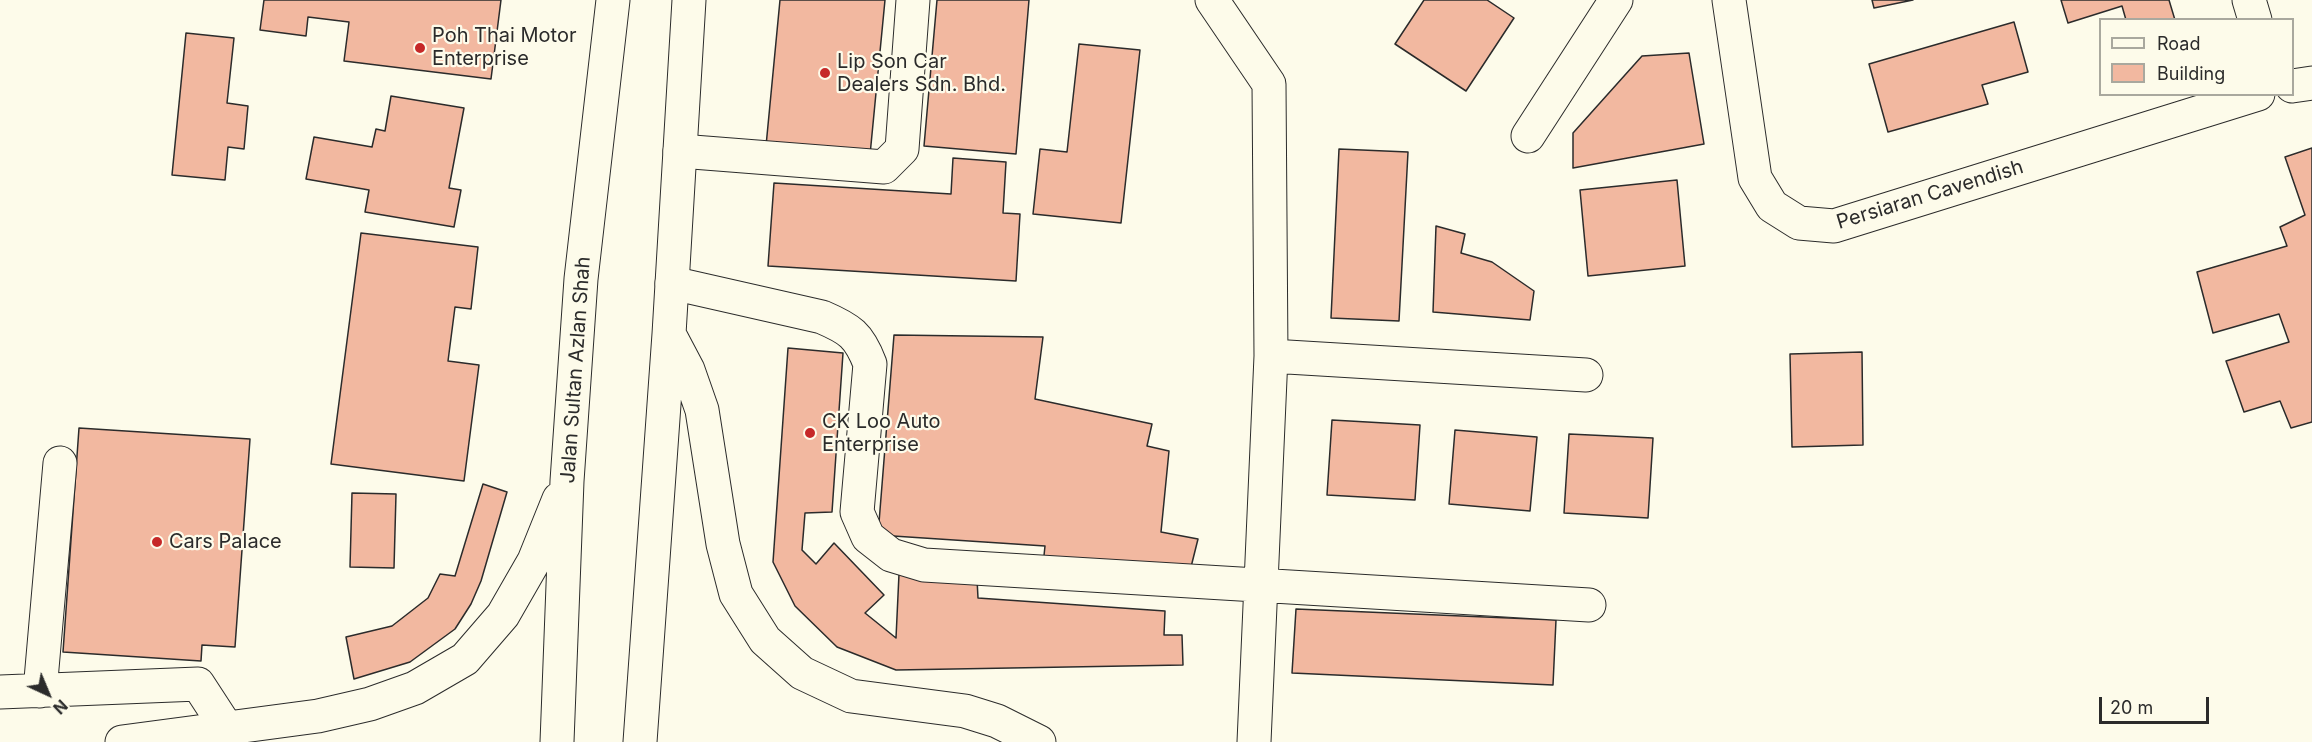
<!DOCTYPE html>
<style>
body{margin:0}
#map{position:relative;width:2312px;height:742px;overflow:hidden;background:#fdfbea;font-family:Inter,sans-serif}
canvas{display:block}
.legend{position:absolute;left:2099px;top:18px;width:195px;height:78px;box-sizing:border-box;background:#fdfbea;border:2px solid #a9a89e;margin:0;padding:8px 10px;list-style:none;font-size:18px;color:#2b2b2b}
.legend li{display:flex;align-items:center;gap:12px;height:30px}
.legend b{width:30px;border:2px solid #a9a89e}
.north{position:absolute;left:18px;top:664px;width:60px;height:60px;-webkit-text-stroke:4px #fdfbea;paint-order:stroke;rotate:136deg;font-size:16px;font-weight:700;line-height:24px;text-align:center;color:#2b2b2b}
.north::after{content:'';display:block;margin:auto;width:21px;height:27px;background:#2b2b2b;clip-path:polygon(50% 0,100% 100%,50% 72%,0 100%)}
.scale{position:absolute;left:2099px;top:697px;width:110px;height:27px;box-sizing:border-box;border:3px solid #2b2b2b;border-top:0;padding-left:8px;font-size:18px;line-height:21px;white-space:nowrap;color:#2b2b2b;-webkit-text-stroke:4px #fdfbea;paint-order:stroke}
</style>
<div id="map">
<canvas width="2312" height="742"></canvas>
<ul class="legend">
<li><b style="height:8px;background:#fdfbea"></b>Road</li>
<li><b style="height:16px;background:#f2b8a0"></b>Building</li>
</ul>
<div class="north">N</div>
<div class="scale">20 m</div>
</div>
<script>
const c = document.querySelector('canvas').getContext('2d');
c.lineJoin = 'round';
function paint(path, color) { c.fillStyle = color; c.fill(path, 'evenodd'); }
function trace(path, color, width, dash) { c.strokeStyle = color; c.lineWidth = width; c.lineCap = dash ? 'butt' : 'round'; c.setLineDash(dash || []); c.stroke(path); }
function drawText(font, color, halo, rows, align = 'center') {
  c.font = font + ' Inter,sans-serif'; c.lineWidth = 4.5; c.setLineDash([]); c.textBaseline = 'middle'; c.strokeStyle = halo; c.fillStyle = color; for (const [text, x, y, turn = 0] of rows) {
    c.save(); c.translate(x, y); c.rotate((+turn || 0) * Math.PI / 180); c.textAlign = isNaN(turn) ? turn : align; if (halo) c.strokeText(text, 0, 0); c.fillText(text, 0, 0); c.restore();
  }
}
const building = new Path2D(`
 M 264,0 L 501,0 L 491,79 L 344,61 L 349,22 L 308,17 L 306,36 L 260,30 Z
 M 780,0 L 885,0 L 870,155 L 766,146 Z
 M 937,0 L 1029,0 L 1016,154 L 924,146 Z
 M 1424,0 L 1487,0 L 1514,18 L 1466,91 L 1395,44 Z
 M 1872,0 L 1913,0 L 1874,8 Z
 M 2061,0 L 2169,0 L 2175,20 L 2126,20 L 2122,6 L 2068,23 Z
 M 2014,22 L 2028,72 L 1982,85 L 1988,104 L 1888,132 L 1869,64 Z
 M 186,33 L 234,38 L 227,103 L 248,106 L 244,149 L 228,147 L 225,180 L 172,175 Z
 M 1079,44 L 1140,50 L 1121,223 L 1033,214 L 1040,149 L 1067,152 Z
 M 1689,53 L 1704,144 L 1573,168 L 1573,133 L 1642,56 Z
 M 391,96 L 464,108 L 449,188 L 461,190 L 454,227 L 365,212 L 369,190 L 306,179 L 314,137 L 372,147 L 376,129 L 385,131 Z
 M 2312,148 L 2312,422 L 2291,428 L 2280,401 L 2244,412 L 2226,361 L 2289,342 L 2279,314 L 2213,333 L 2197,272 L 2287,246 L 2280,227 L 2305,215 L 2285,157 Z
 M 1339,149 L 1408,152 L 1399,321 L 1331,318 Z
 M 953,158 L 1006,162 L 1003,213 L 1020,214 L 1016,281 L 768,266 L 774,183 L 951,194 Z
 M 1677,180 L 1685,266 L 1588,276 L 1580,190 Z
 M 1436,226 L 1465,234 L 1461,253 L 1492,262 L 1534,291 L 1530,320 L 1433,312 Z
 M 361,233 L 478,247 L 471,309 L 455,307 L 448,361 L 479,365 L 464,481 L 331,464 Z
 M 894,335 L 1043,337 L 1035,399 L 1152,424 L 1147,446 L 1169,451 L 1161,532 L 1198,539 L 1190,571 L 1043,565 L 1045,546 L 878,535 Z
 M 788,348 L 843,353 L 832,512 L 805,513 L 802,550 L 816,564 L 834,543 L 884,595 L 865,613 L 896,638 L 899,574 L 977,579 L 978,598 L 1165,611 L 1164,635 L 1182,635 L 1183,665 L 896,670 L 837,647 L 795,606 L 773,562 Z
 M 1862,352 L 1863,445 L 1792,447 L 1790,354 Z
 M 1332,420 L 1420,425 L 1415,500 L 1327,495 Z
 M 79,428 L 250,439 L 235,647 L 202,645 L 201,661 L 63,652 Z
 M 1455,430 L 1537,437 L 1530,511 L 1449,504 Z
 M 1569,434 L 1653,438 L 1648,518 L 1564,513 Z
 M 483,484 L 507,492 L 481,581 L 471,604 L 455,629 L 410,662 L 354,679 L 346,637 L 392,626 L 428,598 L 440,574 L 455,576 Z
 M 352,493 L 396,494 L 394,568 L 350,567 Z
 M 1296,609 L 1556,620 L 1553,685 L 1292,673 Z`);
paint(building, '#f2b8a0');
trace(building, '#2b2b2b', 1.5);
const minor = new Path2D(`
 M 1212,0 L 1269,84 L 1271,356 L 1254,742
 M 1729,0 L 1755,178 L 1772,206 L 1799,223 L 1834,226 L 2258,94
 M 2249,0 L 2255,20
 M 2292,86 L 2312,83
 M 1528,136 L 1616,0
 M 680,151 L 884,167 L 902,149 L 913,0
 M 672,283 L 822,317 C 850,329 859,335 870,364 L 857,512 L 868,537 L 891,555 L 924,565 L 1589,605
 M 1271,356 L 1586,375
 M 40,691 L 60,463
 M 0,692 L 198,684 L 226,727`);
const major = new Path2D(`
 M 669,334 L 688,370 L 702,410 L 723,544 L 736,594 L 765,640 L 802,673 L 851,696 L 965,711 L 997,721 L 1039,742
 M 122,742 L 318,716 L 370,704 L 415,688 L 465,659 L 503,615 L 534,561 L 559,499
 M 557,742 L 567,481 L 581,279 L 613,0
 M 640,742 L 669,334 L 689,0`);
trace(minor, '#2b2b2b', 35);
trace(major, '#2b2b2b', 35);
trace(minor, '#fdfbea', 33);
trace(major, '#fdfbea', 33);
for (const [x, y, r, color] of [
 [420,48,6,"#c62828"],
 [825,73,6,"#c62828"],
 [810,433,6,"#c62828"],
 [157,542,6,"#c62828"]
]) { const dot = new Path2D(); dot.arc(x, y, r, 0, 2 * Math.PI); c.fillStyle = color; c.fill(dot); trace(dot, '#fdfbea', 2); }
drawText('20px', '#2b2b2b', '#fdfbea', [
 ["Poh Thai Motor",432,36],
 ["Enterprise",432,59],
 ["Lip Son Car",837,62],
 ["Dealers Sdn. Bhd.",837,85],
 ["CK Loo Auto",822,422],
 ["Enterprise",822,445],
 ["Cars Palace",169,542]
], 'left');
drawText('20px', '#2b2b2b', '#fdfbea', [
 ["Persiaran Cavendish",1930,195,-17],
 ["Jalan Sultan Azlan Shah",576,370,-86]
]);
</script>
